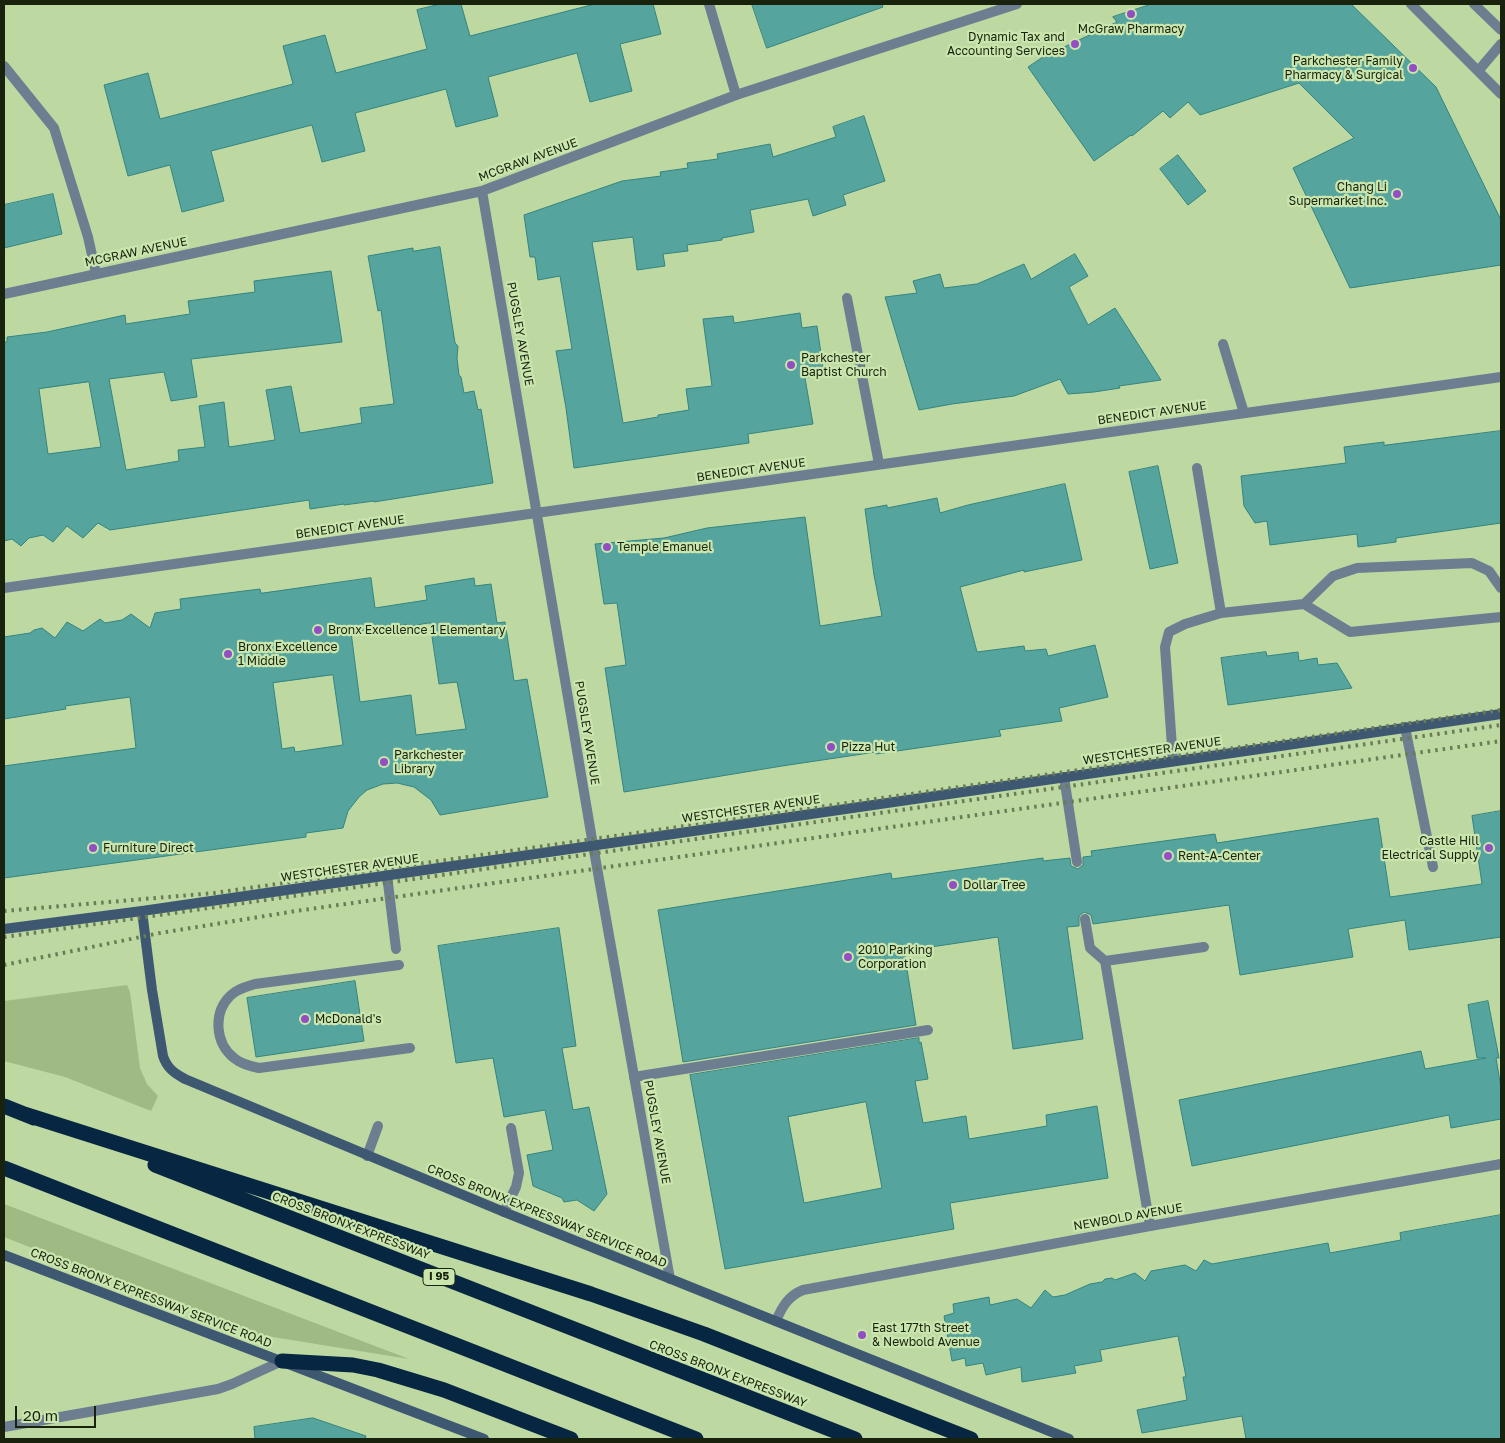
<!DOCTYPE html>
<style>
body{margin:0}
#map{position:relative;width:1505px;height:1443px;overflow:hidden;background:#bdd8a1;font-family:"Golos Text",sans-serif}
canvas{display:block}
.frame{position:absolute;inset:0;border:5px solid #18220d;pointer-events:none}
.scale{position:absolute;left:15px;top:1406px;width:81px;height:22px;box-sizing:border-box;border:2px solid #18220d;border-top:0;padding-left:6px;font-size:15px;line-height:18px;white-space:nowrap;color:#18220d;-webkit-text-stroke:4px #cae5ae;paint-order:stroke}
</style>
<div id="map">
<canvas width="1505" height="1443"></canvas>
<div class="frame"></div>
<div class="scale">20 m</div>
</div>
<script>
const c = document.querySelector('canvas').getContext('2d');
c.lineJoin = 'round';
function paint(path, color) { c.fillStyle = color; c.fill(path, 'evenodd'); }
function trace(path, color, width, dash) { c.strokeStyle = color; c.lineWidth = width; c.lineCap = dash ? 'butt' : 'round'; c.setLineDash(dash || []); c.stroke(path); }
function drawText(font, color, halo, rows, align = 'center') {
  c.font = font + ' "Golos Text",sans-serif'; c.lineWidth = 4.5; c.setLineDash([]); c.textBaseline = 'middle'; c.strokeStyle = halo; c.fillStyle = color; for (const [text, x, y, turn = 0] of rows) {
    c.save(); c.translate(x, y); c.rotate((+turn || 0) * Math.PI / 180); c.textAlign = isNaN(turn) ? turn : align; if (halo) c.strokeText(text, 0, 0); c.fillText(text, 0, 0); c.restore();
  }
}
paint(new Path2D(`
 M 127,985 L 130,992 L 140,1068 L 147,1084 L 158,1096 L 151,1111 L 65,1077 L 4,1061 L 4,1001 Z
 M 4,1204 L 409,1359 L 248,1333 L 4,1237 Z`), '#a0ba84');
const building = new Path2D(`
 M 441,4 L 461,4 L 470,36 L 595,4 L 653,4 L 661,34 L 620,44 L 632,91 L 590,102 L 577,53 L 488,77 L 498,116 L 456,127 L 446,89 L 355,113 L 365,151 L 322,162 L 312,125 L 211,151 L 224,201 L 182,212 L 170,165 L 128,176 L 104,85 L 148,73 L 160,119 L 293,84 L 283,46 L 325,35 L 336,73 L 427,49 L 417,10 Z
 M 752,4 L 882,4 L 883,7 L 767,48 Z
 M 1152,4 L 1351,4 L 1436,87 L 1501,220 L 1501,265 L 1350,288 L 1293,168 L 1354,138 L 1299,83 L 1200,115 L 1188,102 L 1170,118 L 1163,111 L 1132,136 L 1131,135 L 1094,161 L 1028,67 L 1043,57 L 1117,22 L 1113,17 Z
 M 864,116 L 885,181 L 843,195 L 846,205 L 813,216 L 808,199 L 750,210 L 754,232 L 722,238 L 722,240 L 687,245 L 688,251 L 663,254 L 665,266 L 637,270 L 633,237 L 592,242 L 623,423 L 658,417 L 658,415 L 689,410 L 686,389 L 712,386 L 703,319 L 733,316 L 734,323 L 800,313 L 802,328 L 817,326 L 824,374 L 805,378 L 813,424 L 748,434 L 749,443 L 574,468 L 566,408 L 556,351 L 572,349 L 560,276 L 538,280 L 535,257 L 530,257 L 524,215 L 622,181 L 661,176 L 660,172 L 688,168 L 687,163 L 718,159 L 717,154 L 770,144 L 773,157 L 836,137 L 833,127 Z
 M 1178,155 L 1206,191 L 1188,205 L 1160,169 Z
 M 53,194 L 62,234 L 4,248 L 4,205 Z
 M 440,247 L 455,343 L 458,346 L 457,358 L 459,375 L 461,377 L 464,393 L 474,391 L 478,410 L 481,409 L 493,483 L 374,502 L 374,501 L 344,505 L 344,504 L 310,509 L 309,500 L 110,530 L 98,523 L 83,538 L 67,526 L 53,542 L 43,535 L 29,538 L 21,546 L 12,539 L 4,541 L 4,342 L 7,342 L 7,337 L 47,332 L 125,315 L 126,324 L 190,314 L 188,301 L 255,292 L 254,281 L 331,271 L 342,342 L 191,359 L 197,397 L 171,401 L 164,372 L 109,379 L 126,470 L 179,461 L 178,450 L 205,447 L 199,406 L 224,402 L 229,447 L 275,440 L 266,390 L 291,386 L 300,433 L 362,423 L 360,408 L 394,404 L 381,310 L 378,311 L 368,256 L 413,248 L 413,251 ZM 89,382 L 101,447 L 48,454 L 39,389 Z
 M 1075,254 L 1088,276 L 1069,287 L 1088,325 L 1115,308 L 1161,380 L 1119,386 L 1120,388 L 1094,392 L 1068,394 L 1060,379 L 1014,396 L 952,404 L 919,410 L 885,297 L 917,293 L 913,281 L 940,274 L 944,288 L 977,284 L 1024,264 L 1031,279 Z
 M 1501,431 L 1501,523 L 1396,538 L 1396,542 L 1358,547 L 1357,534 L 1270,545 L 1267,521 L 1255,523 L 1244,506 L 1241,476 L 1346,463 L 1344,447 L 1384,442 L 1384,445 Z
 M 1158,466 L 1178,563 L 1150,569 L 1129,472 Z
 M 1065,484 L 1082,560 L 1024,572 L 1024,570 L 960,587 L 977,652 L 1024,646 L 1025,651 L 1046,649 L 1048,656 L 1095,645 L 1108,697 L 1059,708 L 1062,721 L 999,730 L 1001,736 L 876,754 L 876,752 L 782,766 L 624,792 L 605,668 L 626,665 L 617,603 L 604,604 L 595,544 L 664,538 L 707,528 L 805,517 L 820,626 L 882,616 L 874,575 L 865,509 L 887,505 L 887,508 L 937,498 L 940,513 L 968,505 Z
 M 371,578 L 375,608 L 427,600 L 425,586 L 474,578 L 475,586 L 491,584 L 497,623 L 505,622 L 514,681 L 527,679 L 548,797 L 440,815 L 431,800 L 414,787 L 397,783 L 383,784 L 367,790 L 359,797 L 348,811 L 343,828 L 306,833 L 306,837 L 4,878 L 4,766 L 136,748 L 130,697 L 65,706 L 66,709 L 4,719 L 4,637 L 30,633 L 34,630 L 42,628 L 55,638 L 67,622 L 83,631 L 100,619 L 105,623 L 122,620 L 131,614 L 150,628 L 155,613 L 181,609 L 180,599 L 260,589 L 261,593 ZM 430,623 L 439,684 L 457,682 L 466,729 L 416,735 L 411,695 L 360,702 L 351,632 L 409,624 L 409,626 ZM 333,675 L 343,745 L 295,752 L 294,747 L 282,749 L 273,683 Z
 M 1266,652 L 1267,656 L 1298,652 L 1299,661 L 1317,658 L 1318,665 L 1337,663 L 1352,688 L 1228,705 L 1221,658 Z
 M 1501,811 L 1501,937 L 1409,950 L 1405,920 L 1348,929 L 1353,957 L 1240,975 L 1229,905 L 1093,924 L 1091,915 L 1084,912 L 1079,916 L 1079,926 L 1067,927 L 1083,1039 L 1013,1049 L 998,937 L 904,951 L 916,1025 L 683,1062 L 658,910 L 891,873 L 892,879 L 1043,858 L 1043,861 L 1070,858 L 1071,866 L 1078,869 L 1083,865 L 1083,857 L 1092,856 L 1091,851 L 1215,834 L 1217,843 L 1378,818 L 1390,897 L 1482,884 L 1472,816 Z
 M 559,928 L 576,1046 L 562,1048 L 573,1110 L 589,1107 L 607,1194 L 594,1211 L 577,1200 L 564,1202 L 562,1198 L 533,1186 L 527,1155 L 553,1150 L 545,1110 L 504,1117 L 493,1058 L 456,1063 L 438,946 Z
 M 355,981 L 364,1041 L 256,1057 L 247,998 Z
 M 1488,1001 L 1499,1058 L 1496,1058 L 1501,1088 L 1501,1119 L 1451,1128 L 1449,1115 L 1192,1166 L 1179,1100 L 1421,1051 L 1425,1069 L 1486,1058 L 1477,1058 L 1468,1005 Z
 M 919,1038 L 919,1043 L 921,1042 L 928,1079 L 915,1081 L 923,1123 L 966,1116 L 969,1139 L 1047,1126 L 1046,1115 L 1097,1106 L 1108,1178 L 950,1203 L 954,1229 L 725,1269 L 690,1075 ZM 866,1102 L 882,1188 L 804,1203 L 788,1117 Z
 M 1501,1215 L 1501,1439 L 1246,1439 L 1242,1416 L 1142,1433 L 1137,1410 L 1187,1400 L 1183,1377 L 1186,1377 L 1178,1336 L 1100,1350 L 1102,1361 L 1074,1366 L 1076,1373 L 1022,1382 L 1021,1367 L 986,1375 L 983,1363 L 966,1366 L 965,1358 L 952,1361 L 944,1316 L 954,1313 L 953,1304 L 989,1297 L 990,1305 L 1017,1299 L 1031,1308 L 1045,1290 L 1053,1297 L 1065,1295 L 1090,1284 L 1102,1282 L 1105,1279 L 1112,1278 L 1115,1280 L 1135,1273 L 1145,1281 L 1151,1271 L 1185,1265 L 1196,1271 L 1204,1260 L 1212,1264 L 1328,1243 L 1330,1253 L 1401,1240 L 1400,1233 Z
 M 313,1418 L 366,1436 L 365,1439 L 255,1439 L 254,1427 Z`);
paint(building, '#56a49e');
trace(building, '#34847f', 1);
trace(new Path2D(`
 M 709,4 L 736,95
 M 4,66 L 54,128 L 88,237 L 96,273
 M 847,298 L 879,464
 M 1223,344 L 1244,413
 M 1197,468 L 1221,613
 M 1304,604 L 1333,576 L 1357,568 L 1472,563 L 1489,571 L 1501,588
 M 1405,727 L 1433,867
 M 1173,761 L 1165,647 L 1169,632 L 1185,624 L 1221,613 L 1304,604 L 1350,632 L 1501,617
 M 1064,777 L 1077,862
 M 387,875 L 396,949
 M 1085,919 L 1090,948 L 1105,961 L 1150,1226
 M 1105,961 L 1204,947
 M 399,965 L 255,984 C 246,987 237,989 230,996 C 213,1013 215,1043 234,1058 C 241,1064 250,1066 259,1068 L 410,1048
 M 634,1077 L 928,1030
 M 367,1156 L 378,1126
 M 504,1212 L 516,1187 L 519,1173 L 511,1128`), '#6c7e90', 10);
trace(new Path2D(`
 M 1479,70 L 1501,44
 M 482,191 L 593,845 L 670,1279
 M 4,294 L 482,191 L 736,95 L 1017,4
 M 4,588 L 1501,377
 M 776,1321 C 782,1307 788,1296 803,1290 L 1150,1226 L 1501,1164
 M 4,1427 L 218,1389 L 232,1384 L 282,1361`), '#6c7e90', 10);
trace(new Path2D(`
 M 1411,4 L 1501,94
 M 1474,4 L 1501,30`), '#6c7e90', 10);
trace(new Path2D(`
 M 142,911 L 152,990 L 163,1056 C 167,1068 174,1073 185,1079 L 504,1212 L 1069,1439
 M 4,929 L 142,911 L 1501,714
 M 4,1255 L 484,1439`), '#3e5872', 10);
trace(new Path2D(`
 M 4,1106 L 34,1118
 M 24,1114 L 591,1294 L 704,1334 L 971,1439
 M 155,1165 L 855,1439
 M 4,1168 L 696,1439
 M 282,1361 L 353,1365 L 378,1370 L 444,1390 L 571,1439`), '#072641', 15);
trace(new Path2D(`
 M 4,911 L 214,893 L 1501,710
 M 4,937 L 1501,725
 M 4,965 L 160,933 L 296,911 L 1501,741`), '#6a7c56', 4, [2.5, 5]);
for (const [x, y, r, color] of [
 [1131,14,5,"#934ec2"],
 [1075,44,5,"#934ec2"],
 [1413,68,5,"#934ec2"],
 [1397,194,5,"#934ec2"],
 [791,365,5,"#934ec2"],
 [607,547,5,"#934ec2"],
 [318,630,5,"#934ec2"],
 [228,654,5,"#934ec2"],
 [831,747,5,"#934ec2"],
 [384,762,5,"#934ec2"],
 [93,848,5,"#934ec2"],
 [1489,848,5,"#934ec2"],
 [1168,856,5,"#934ec2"],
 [953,885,5,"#934ec2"],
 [848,957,5,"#934ec2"],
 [305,1019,5,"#934ec2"],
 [862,1335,5,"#934ec2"]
]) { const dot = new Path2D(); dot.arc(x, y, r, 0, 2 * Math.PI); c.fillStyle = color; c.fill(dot); trace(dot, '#cae5ae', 2); }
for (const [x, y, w] of [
 [439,1277,32]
]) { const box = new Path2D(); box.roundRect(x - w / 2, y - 8.5, w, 17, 4); c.fillStyle = '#cae5ae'; c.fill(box); trace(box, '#18220d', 1); }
drawText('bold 11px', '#18220d', null, [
 ["I 95",439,1277]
]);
drawText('12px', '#18220d', '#cae5ae', [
 ["McGraw Pharmacy",1131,29,"center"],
 ["Dynamic Tax and",1065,37,"right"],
 ["Accounting Services",1065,51,"right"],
 ["Parkchester Family",1403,61,"right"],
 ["Pharmacy & Surgical",1403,75,"right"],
 ["Chang Li",1387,187,"right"],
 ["Supermarket Inc.",1387,201,"right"],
 ["Parkchester",801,358],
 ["Baptist Church",801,372],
 ["Temple Emanuel",617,547],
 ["Bronx Excellence 1 Elementary",328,630],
 ["Bronx Excellence",238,647],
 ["1 Middle",238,661],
 ["Pizza Hut",841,747],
 ["Parkchester",394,755],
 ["Library",394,769],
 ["Castle Hill",1479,841,"right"],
 ["Electrical Supply",1479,855,"right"],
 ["Furniture Direct",103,848],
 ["Rent-A-Center",1178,856],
 ["Dollar Tree",963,885],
 ["2010 Parking",858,950],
 ["Corporation",858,964],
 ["McDonald's",315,1019],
 ["East 177th Street",872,1328],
 ["& Newbold Avenue",872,1342]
], 'left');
drawText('12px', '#18220d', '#cae5ae', [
 ["MCGRAW AVENUE",528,160,-20],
 ["MCGRAW AVENUE",136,252,-12],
 ["PUGSLEY AVENUE",520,334,80],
 ["BENEDICT AVENUE",1152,413,-8],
 ["BENEDICT AVENUE",751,470,-8],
 ["BENEDICT AVENUE",350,527,-8],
 ["PUGSLEY AVENUE",587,733,81],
 ["WESTCHESTER AVENUE",1152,751,-8],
 ["WESTCHESTER AVENUE",751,809,-8],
 ["WESTCHESTER AVENUE",350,868,-8],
 ["PUGSLEY AVENUE",657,1132,80],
 ["CROSS BRONX EXPRESSWAY SERVICE ROAD",547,1216,22],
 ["NEWBOLD AVENUE",1128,1217,-10],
 ["CROSS BRONX EXPRESSWAY",351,1226,21],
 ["CROSS BRONX EXPRESSWAY SERVICE ROAD",151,1298,21],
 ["CROSS BRONX EXPRESSWAY",728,1374,21]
]);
</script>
